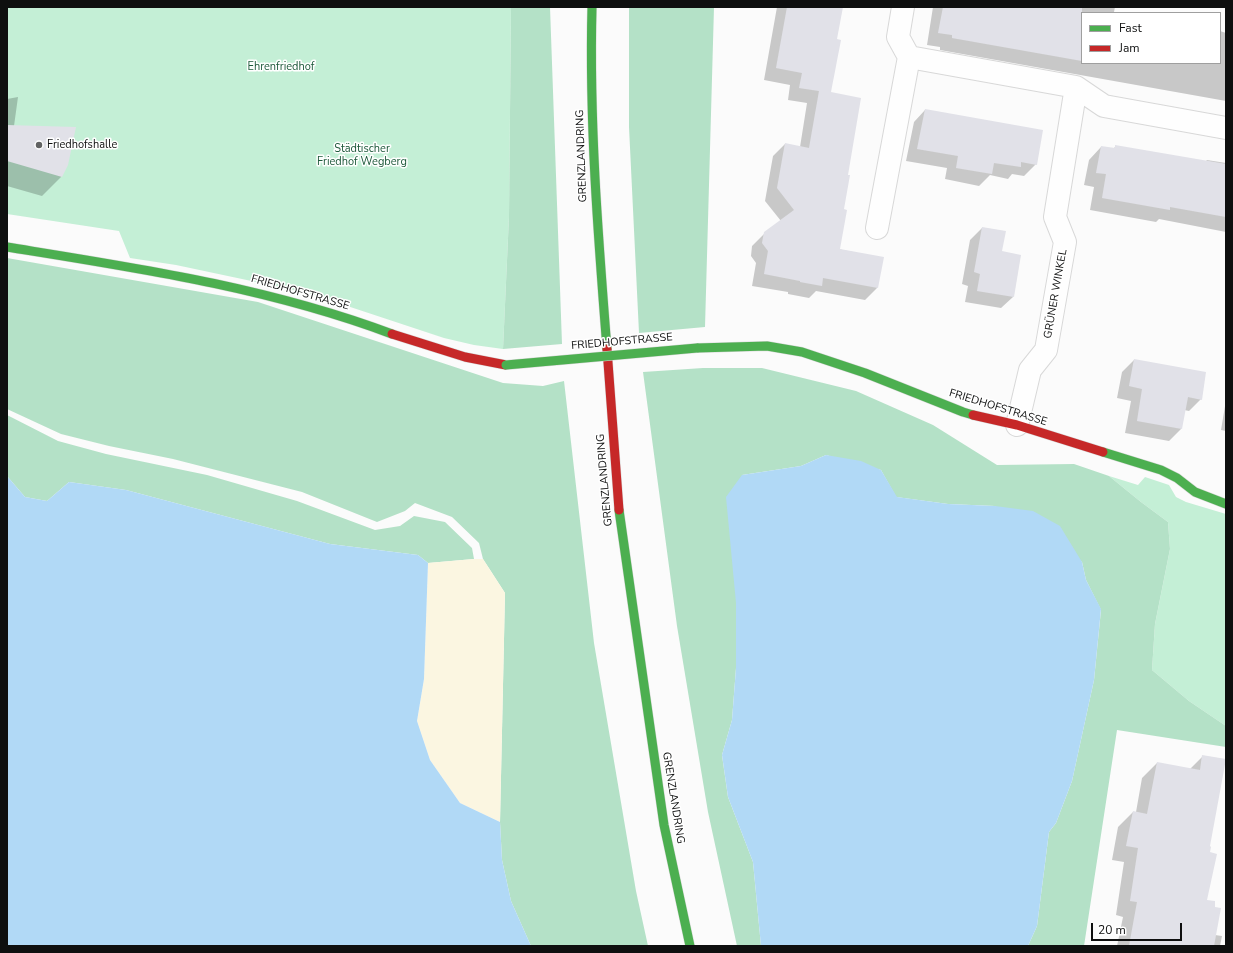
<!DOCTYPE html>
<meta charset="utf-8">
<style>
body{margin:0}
#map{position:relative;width:1233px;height:953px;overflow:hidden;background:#fbfbfb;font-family:"Nunito Sans",sans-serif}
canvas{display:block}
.frame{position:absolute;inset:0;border:8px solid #0e0f0f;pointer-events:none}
.legend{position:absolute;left:1081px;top:12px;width:140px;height:52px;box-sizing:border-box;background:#fff;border:1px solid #9f9f9f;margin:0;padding:5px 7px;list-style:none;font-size:12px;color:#0e0f0f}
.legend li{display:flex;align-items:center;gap:8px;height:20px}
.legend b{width:20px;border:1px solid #9f9f9f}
.scale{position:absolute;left:1091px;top:923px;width:91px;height:18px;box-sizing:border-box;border:2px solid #0e0f0f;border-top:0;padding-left:5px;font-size:12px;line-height:14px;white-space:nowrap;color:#0e0f0f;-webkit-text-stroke:3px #fff;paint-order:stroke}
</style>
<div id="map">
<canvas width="1233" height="953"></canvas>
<div class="frame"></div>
<ul class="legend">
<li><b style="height:5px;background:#4caf50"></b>Fast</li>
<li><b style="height:5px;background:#c62828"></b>Jam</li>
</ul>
<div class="scale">20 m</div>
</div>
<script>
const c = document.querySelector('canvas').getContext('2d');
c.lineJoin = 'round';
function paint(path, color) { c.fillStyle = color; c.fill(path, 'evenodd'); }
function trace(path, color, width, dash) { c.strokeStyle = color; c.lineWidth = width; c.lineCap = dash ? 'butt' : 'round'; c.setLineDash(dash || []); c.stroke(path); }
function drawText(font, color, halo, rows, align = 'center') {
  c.font = font + ' "Nunito Sans",sans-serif'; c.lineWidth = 3; c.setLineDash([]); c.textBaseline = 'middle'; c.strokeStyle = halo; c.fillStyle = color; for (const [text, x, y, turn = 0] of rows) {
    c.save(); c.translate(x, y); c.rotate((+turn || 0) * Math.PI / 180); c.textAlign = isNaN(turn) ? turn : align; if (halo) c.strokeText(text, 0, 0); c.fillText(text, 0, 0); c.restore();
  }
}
paint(new Path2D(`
 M 7,7 L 511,7 L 509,216 L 503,349 L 474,345 L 444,338 L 308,293 L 176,265 L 130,258 L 119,231 L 7,214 Z
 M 1109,476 L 1138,485 L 1145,477 L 1169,485 L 1176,497 L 1186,502 L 1226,514 L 1226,726 L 1189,701 L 1152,670 L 1155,624 L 1170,549 L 1168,522 L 1141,502 Z`), '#c4efd6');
paint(new Path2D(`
 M 511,7 L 550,7 L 562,344 L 503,349 L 509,216 Z
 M 629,7 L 714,7 L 705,327 L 639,333 L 629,127 Z
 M 7,258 L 258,302 L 503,383 L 543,386 L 564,381 L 594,643 L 636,891 L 648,946 L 531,946 L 511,901 L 502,860 L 500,822 L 505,593 L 483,559 L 479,543 L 452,517 L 415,503 L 405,511 L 377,522 L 302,492 L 173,459 L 109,446 L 61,434 L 7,409 Z
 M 703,368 L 762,368 L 856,391 L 933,425 L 997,465 L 1074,464 L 1109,476 L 1141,502 L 1168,522 L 1170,549 L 1155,624 L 1152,670 L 1189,701 L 1226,726 L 1226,747 L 1117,730 L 1084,946 L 1028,946 L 1037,926 L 1049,832 L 1056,823 L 1072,781 L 1094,680 L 1101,610 L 1086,580 L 1082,562 L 995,506 L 948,504 L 896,497 L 881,470 L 826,455 L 801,466 L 742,475 L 736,603 L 736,668 L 732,720 L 722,755 L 728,797 L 753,862 L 761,946 L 737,946 L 708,812 L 677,626 L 643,372 Z
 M 7,415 L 58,441 L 106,454 L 207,475 L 297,501 L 375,530 L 400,526 L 414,516 L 445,522 L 472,548 L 474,559 L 428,563 L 418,555 L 330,544 L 126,490 L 69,482 L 47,501 L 25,497 L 7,476 Z`), '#b4e1c7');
paint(new Path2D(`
 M 474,559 L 483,559 L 505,593 L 500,822 L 460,803 L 430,760 L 417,721 L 424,679 L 428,563 Z`), '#fbf6e1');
paint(new Path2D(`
 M 826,455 L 861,461 L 881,470 L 897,497 L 948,504 L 995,506 L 1033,511 L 1060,526 L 1082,562 L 1086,580 L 1101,609 L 1094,680 L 1072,781 L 1056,823 L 1049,832 L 1037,926 L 1028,946 L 761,946 L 753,862 L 728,797 L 722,755 L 732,720 L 736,668 L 736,603 L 726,497 L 742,475 L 801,466 Z
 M 7,476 L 25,497 L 47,501 L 69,482 L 126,490 L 330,544 L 418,555 L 428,563 L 424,679 L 417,721 L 430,760 L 460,803 L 500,822 L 502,860 L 511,901 L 531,946 L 7,946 Z`), '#b1d9f6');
paint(new Path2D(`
 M 777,7 L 842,7 L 836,40 L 830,93 L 847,175 L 838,249 L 883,258 L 877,288 L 865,300 L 816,291 L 809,298 L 788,294 L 788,292 L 752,286 L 756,263 L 751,256 L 752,246 L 765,233 L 781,221 L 765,201 L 773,156 L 785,144 L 800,147 L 807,103 L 788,100 L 790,85 L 764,80 Z
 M 933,7 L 1115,7 L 1114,12 L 1117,13 L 1082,13 L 1082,63 L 1220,63 L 1220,31 L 1226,33 L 1226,101 L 940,50 L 940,47 L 927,45 Z
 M 18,97 L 14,126 L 62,176 L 42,196 L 7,186 L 7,99 Z
 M 925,110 L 1036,164 L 1024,176 L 1012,174 L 1008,179 L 990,175 L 979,186 L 945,179 L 947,168 L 906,161 L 914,122 Z
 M 1116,146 L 1205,162 L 1207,160 L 1226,163 L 1226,232 L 1159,219 L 1156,222 L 1090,210 L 1094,187 L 1084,185 L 1089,160 L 1101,147 L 1113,149 Z
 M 982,228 L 1001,252 L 1013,297 L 1001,308 L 965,302 L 968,286 L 962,284 L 970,240 Z
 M 1134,360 L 1201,399 L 1189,411 L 1184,410 L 1181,429 L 1169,441 L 1125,433 L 1131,401 L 1117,398 L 1122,372 Z
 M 1226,400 L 1226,431 L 1221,430 Z
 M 1203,756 L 1208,847 L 1206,900 L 1215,935 L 1222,936 L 1220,946 L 1117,946 L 1123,917 L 1116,915 L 1124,862 L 1112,860 L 1118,827 L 1133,812 L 1136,812 L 1142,778 L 1157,763 L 1190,769 Z`), '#0003');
paint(new Path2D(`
 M 787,7 L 843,7 L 837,39 L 841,40 L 831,92 L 861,98 L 848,175 L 850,175 L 844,209 L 847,210 L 840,249 L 884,257 L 878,288 L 823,278 L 822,286 L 800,282 L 800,281 L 764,274 L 768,251 L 762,243 L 764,232 L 794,210 L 777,188 L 785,143 L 809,148 L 819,91 L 799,88 L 802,73 L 776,68 Z
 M 943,7 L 1082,7 L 1082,61 L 952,38 L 952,35 L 938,33 Z
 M 925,109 L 1043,130 L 1037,165 L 1021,162 L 1021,167 L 994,163 L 992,174 L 956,168 L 958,156 L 917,149 Z
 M 7,125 L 76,127 L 68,165 L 62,177 L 7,161 Z
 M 1115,145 L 1226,164 L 1226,217 L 1170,207 L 1170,210 L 1102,198 L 1106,174 L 1096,173 L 1101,146 L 1115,148 Z
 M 982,227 L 1006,231 L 1002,251 L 1021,255 L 1014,297 L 977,291 L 980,274 L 974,272 Z
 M 1134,359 L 1206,372 L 1202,400 L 1188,397 L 1182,429 L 1137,421 L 1142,389 L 1129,386 Z
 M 1202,755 L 1226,759 L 1210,846 L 1211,847 L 1210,852 L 1217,854 L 1207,900 L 1215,901 L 1215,907 L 1221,908 L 1214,946 L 1129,946 L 1137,902 L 1130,901 L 1138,848 L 1126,846 L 1133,811 L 1147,814 L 1157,762 L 1200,770 Z`), '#e1e1e8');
const street = new Path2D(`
 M 903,7 L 898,37 L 909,57 L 1076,87 L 1104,106 L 1226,128
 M 877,228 L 909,57
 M 1017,425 L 1030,370 L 1046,350 L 1065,242 L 1055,217 L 1076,87`);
const fast = new Path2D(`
 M 592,7 C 589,121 598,235 607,349
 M 7,247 C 137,268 267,287 392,334
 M 697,348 L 767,346 L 802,352 L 865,373 L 963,412 L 973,415
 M 1103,452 L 1161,470 L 1177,478 L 1195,492 L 1226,504
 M 619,510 L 664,825 L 690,946`);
const jam = new Path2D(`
 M 392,334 L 465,357 L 506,365
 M 607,349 L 619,510
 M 973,415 L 1017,425 L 1103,452`);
trace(street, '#d8d8d8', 24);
trace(fast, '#d8d8d8', 10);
trace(jam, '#d8d8d8', 10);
trace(street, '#fefefe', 22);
trace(fast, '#4caf50', 9);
trace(jam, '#c62828', 9);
const fastBridge = new Path2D(`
 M 506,365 L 697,348`);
trace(fastBridge, '#d8d8d8', 10, []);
trace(fastBridge, '#4caf50', 9);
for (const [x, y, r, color] of [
 [39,145,4,"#616262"]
]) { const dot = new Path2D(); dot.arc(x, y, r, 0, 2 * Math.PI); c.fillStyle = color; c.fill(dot); trace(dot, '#fff', 1.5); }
drawText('11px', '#1d593a', '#fff', [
 ["Ehrenfriedhof",281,67],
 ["Städtischer",362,149],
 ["Friedhof Wegberg",362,162]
]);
drawText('11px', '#0e0f0f', '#fff', [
 ["Friedhofshalle",47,145]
], 'left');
drawText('11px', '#0e0f0f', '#fff', [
 ["GRENZLANDRING",582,156,-92],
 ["FRIEDHOFSTRASSE",300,293,16],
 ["GRÜNER WINKEL",1056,294,-80],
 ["FRIEDHOFSTRASSE",622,342,-5],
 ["FRIEDHOFSTRASSE",998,408,17],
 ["GRENZLANDRING",605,480,-95],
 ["GRENZLANDRING",673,798,81]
]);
</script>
